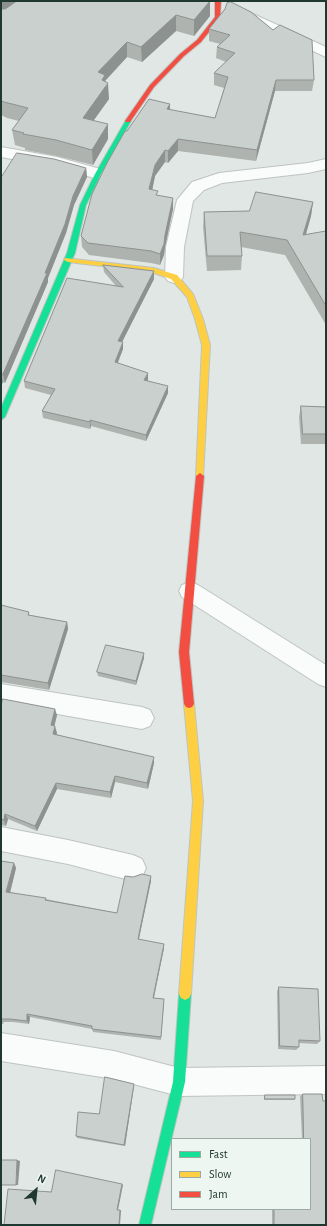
<!DOCTYPE html>
<style>
body{margin:0}
#map{position:relative;width:327px;height:1226px;overflow:hidden;background:#e1e7e4;font-family:"Alegreya Sans",sans-serif}
canvas{display:block}
.frame{position:absolute;inset:0;border:2px solid #203930;pointer-events:none}
.legend{position:absolute;left:171px;top:1138px;width:140px;height:72px;box-sizing:border-box;background:#eef6f2;border:1px solid #9caaa4;margin:0;padding:5px 7px;list-style:none;font-size:12px;color:#203930}
.legend li{display:flex;align-items:center;gap:8px;height:20px}
.legend b{width:20px;border:1px solid #9caaa4}
.north{position:absolute;left:16px;top:1170px;width:40px;height:40px;-webkit-text-stroke:3px #eef6f2;paint-order:stroke;rotate:27deg;font-size:11px;font-weight:700;line-height:16px;text-align:center;color:#203930}
.north::after{content:'';display:block;margin:auto;width:14px;height:18px;background:#203930;clip-path:polygon(50% 0,100% 100%,50% 72%,0 100%)}
</style>
<div id="map">
<canvas width="327" height="1226"></canvas>
<div class="frame"></div>
<ul class="legend">
<li><b style="height:5px;background:#16e098"></b>Fast</li>
<li><b style="height:5px;background:#ffcf43"></b>Slow</li>
<li><b style="height:5px;background:#f24e42"></b>Jam</li>
</ul>
<div class="north">N</div>
</div>
<script>
const c = document.querySelector('canvas').getContext('2d');
c.lineJoin = 'round';
function trace(path, color, width, dash) { c.strokeStyle = color; c.lineWidth = width; c.lineCap = dash ? 'butt' : 'round'; c.setLineDash(dash || []); c.stroke(path); }
function paint(path, color) { c.fillStyle = color; c.fill(path, 'evenodd'); }
const street = new Path2D(`
 M 240,8 L 326,47 L 326,57 L 235,15 L 233,12 L 235,9 Z
 M 1,147 L 57,157 L 104,170 L 106,174 L 104,178 L 98,179 L 55,167 L 1,157 Z
 M 326,159 L 326,169 L 308,173 L 222,183 L 204,190 L 193,201 L 184,247 L 183,277 L 180,281 L 174,283 L 168,281 L 165,277 L 166,247 L 177,200 L 192,182 L 219,173 L 308,163 Z
 M 190,582 L 198,585 L 326,665 L 326,687 L 318,684 L 182,597 L 179,591 L 182,585 Z
 M 1,684 L 142,707 L 150,710 L 154,718 L 150,726 L 142,729 L 1,704 Z
 M 1,827 L 68,840 L 133,855 L 142,859 L 146,868 L 142,877 L 133,881 L 68,864 L 1,851 Z
 M 1,1033 L 114,1051 L 179,1068 L 326,1066 L 326,1094 L 179,1096 L 114,1079 L 1,1061 Z`);
const fast = new Path2D(`
 M 126,120 L 131,121 L 101,174 L 86,205 L 75,253 L 5,417 L 1,420 L 1,408 L 67,253 L 80,205 L 95,174 Z
 M 185,988 L 189,990 L 191,994 L 185,1082 L 151,1225 L 139,1225 L 173,1082 L 179,994 L 181,990 Z`);
const slow = new Path2D(`
 M 65,258 L 154,268 L 177,275 L 193,294 L 203,319 L 210,345 L 203,478 L 197,478 L 196,476 L 202,345 L 195,319 L 187,297 L 171,279 L 151,272 L 68,262 L 64,260 Z
 M 189,700 L 192,701 L 194,704 L 203,801 L 191,994 L 189,998 L 185,1000 L 181,998 L 179,994 L 193,801 L 184,704 L 186,701 Z`);
const jam = new Path2D(`
 M 215,1 L 221,1 L 220,18 L 201,42 L 184,56 L 154,87 L 130,122 L 126,122 L 125,121 L 150,85 L 180,54 L 197,40 L 215,17 Z
 M 200,473 L 204,476 L 189,652 L 194,704 L 192,707 L 189,708 L 186,707 L 184,704 L 179,652 L 196,476 Z`);
trace(street, '#bec4c1', 2);
trace(fast, '#bdc5c1', 2);
trace(slow, '#bdc5c1', 2);
trace(jam, '#bdc5c1', 2);
paint(street, '#fafbfb');
paint(fast, '#16e098');
paint(slow, '#ffcf43');
paint(jam, '#f24e42');
paint(new Path2D(`
 M 1,1 L 210,1 L 210,16 L 194,36 L 176,31 L 142,62 L 127,57 L 105,81 L 109,99 L 93,121 L 108,139 L 93,165 L 57,156 L 25,150 L 25,148 L 15,145 L 12,130 L 19,121 L 7,118 L 1,115 Z
 M 225,9 L 314,80 L 312,91 L 275,91 L 256,161 L 178,151 L 168,163 L 165,162 L 155,176 L 152,190 L 173,209 L 165,247 L 164,255 L 160,265 L 151,263 L 89,255 L 82,247 L 81,236 L 127,131 L 170,104 L 170,110 L 215,118 L 224,88 L 214,85 L 214,73 L 226,62 L 216,58 L 217,47 L 220,44 L 209,41 L 209,29 Z
 M 86,168 L 87,177 L 74,205 L 66,233 L 48,278 L 48,282 L 5,383 L 3,382 L 1,386 L 1,178 Z
 M 313,202 L 311,216 L 306,235 L 326,231 L 326,325 L 285,255 L 241,247 L 242,256 L 241,270 L 207,271 L 203,227 L 204,212 L 249,211 Z
 M 103,265 L 154,271 L 154,279 L 122,342 L 123,342 L 123,349 L 118,363 L 148,380 L 148,381 L 168,393 L 146,441 L 91,426 L 90,429 L 43,418 L 42,411 L 51,395 L 25,388 L 24,381 L 116,286 L 104,272 Z
 M 301,406 L 326,407 L 326,444 L 301,444 L 299,417 Z
 M 1,605 L 30,615 L 67,622 L 68,629 L 49,690 L 1,682 Z
 M 144,658 L 136,685 L 98,676 L 97,672 Z
 M 1,706 L 57,715 L 54,726 L 57,733 L 56,734 L 154,763 L 148,789 L 115,782 L 111,798 L 57,789 L 37,831 L 8,819 L 6,826 L 1,825 Z
 M 1,861 L 14,863 L 16,868 L 10,892 L 117,913 L 133,877 L 151,876 L 151,881 L 139,939 L 164,948 L 154,998 L 164,1003 L 161,1040 L 93,1032 L 92,1029 L 30,1017 L 29,1024 L 13,1022 L 4,1022 L 3,1024 L 1,1024 Z
 M 279,987 L 320,1041 L 317,1044 L 299,1043 L 299,1047 L 296,1050 L 278,1049 L 277,991 Z
 M 134,1086 L 125,1146 L 77,1138 L 76,1136 L 99,1114 Z
 M 303,1094 L 326,1225 L 272,1225 L 272,1209 L 310,1209 L 302,1139 L 300,1096 Z
 M 265,1095 L 295,1099 L 294,1100 L 264,1100 L 264,1096 Z`), '#aeb3b0');
paint(new Path2D(`
 M 1,1 L 18,1 L 1,12 Z
 M 210,1 L 210,16 L 194,36 L 194,20 Z
 M 176,15 L 176,31 L 142,62 L 141,47 Z
 M 127,42 L 127,57 L 105,81 L 106,87 L 108,83 L 109,99 L 84,134 L 83,118 L 98,72 Z
 M 276,80 L 275,91 L 256,161 L 257,150 Z
 M 170,104 L 170,116 L 167,109 Z
 M 108,124 L 108,139 L 93,165 L 92,150 Z
 M 178,139 L 178,151 L 168,163 L 168,151 Z
 M 165,150 L 165,162 L 155,176 L 150,201 L 149,189 L 155,165 Z
 M 86,168 L 87,177 L 74,205 L 66,233 L 48,278 L 48,282 L 5,383 L 3,374 L 45,273 L 73,196 Z
 M 173,198 L 173,209 L 165,247 L 164,255 L 160,265 L 160,254 Z
 M 313,202 L 311,216 L 301,250 L 303,235 Z
 M 154,271 L 154,279 L 119,348 L 118,341 Z
 M 123,342 L 123,349 L 115,369 L 115,362 Z
 M 148,373 L 148,380 L 144,387 L 144,380 Z
 M 1,374 L 3,382 L 1,386 Z
 M 168,386 L 168,393 L 146,441 L 146,435 Z
 M 90,420 L 91,426 L 90,429 Z
 M 67,622 L 68,629 L 49,690 L 48,683 Z
 M 144,653 L 144,658 L 136,685 L 136,681 Z
 M 55,709 L 57,715 L 53,732 L 51,725 Z
 M 55,726 L 57,733 L 54,740 L 53,734 Z
 M 154,757 L 154,763 L 148,789 L 147,783 Z
 M 115,776 L 115,782 L 111,798 L 110,792 Z
 M 56,783 L 57,789 L 37,831 L 35,826 Z
 M 5,814 L 8,819 L 6,826 L 4,820 Z
 M 14,863 L 16,868 L 9,897 L 6,892 Z
 M 151,876 L 151,881 L 138,943 L 138,939 Z
 M 164,944 L 164,948 L 153,1001 L 153,998 Z
 M 27,1014 L 30,1017 L 29,1024 L 27,1021 Z
 M 134,1084 L 134,1086 L 125,1146 L 124,1145 Z
 M 17,1160 L 20,1161 L 18,1185 L 16,1185 Z
 M 122,1184 L 123,1185 L 118,1210 L 117,1210 Z
 M 120,1210 L 121,1210 L 120,1225 L 119,1225 Z`), '#8d9290');
const building = new Path2D(`
 M 17,1 L 210,1 L 194,20 L 176,15 L 141,47 L 127,42 L 98,72 L 105,75 L 102,80 L 108,83 L 83,118 L 108,124 L 92,150 L 56,140 L 23,134 L 24,133 L 12,130 L 28,108 L 4,102 L 1,101 L 1,9 L 5,9 Z
 M 231,2 L 251,12 L 273,30 L 280,25 L 312,40 L 314,80 L 276,80 L 257,150 L 178,139 L 168,151 L 165,150 L 155,165 L 149,189 L 158,191 L 156,195 L 173,198 L 165,235 L 164,244 L 160,254 L 151,251 L 88,243 L 81,236 L 92,194 L 107,163 L 125,131 L 127,131 L 149,99 L 170,104 L 167,109 L 215,118 L 228,77 L 214,73 L 235,53 L 217,47 L 230,35 L 209,29 L 225,9 L 227,3 Z
 M 17,153 L 54,159 L 86,168 L 73,196 L 65,224 L 45,273 L 47,273 L 3,374 L 1,374 L 1,178 Z
 M 256,192 L 313,202 L 303,235 L 326,231 L 326,306 L 287,240 L 240,232 L 242,256 L 207,256 L 204,212 L 249,211 Z
 M 103,265 L 154,271 L 118,341 L 123,342 L 115,362 L 148,373 L 144,380 L 168,386 L 146,435 L 90,420 L 90,422 L 42,411 L 55,389 L 24,381 L 67,278 L 123,287 Z
 M 301,406 L 326,407 L 326,434 L 303,434 Z
 M 1,605 L 29,612 L 28,615 L 67,622 L 48,683 L 1,675 Z
 M 106,645 L 144,653 L 136,681 L 97,672 Z
 M 3,699 L 55,709 L 51,725 L 55,726 L 53,734 L 154,757 L 147,783 L 115,776 L 110,792 L 56,783 L 35,826 L 5,814 L 4,820 L 1,819 L 1,706 Z
 M 1,861 L 14,863 L 6,892 L 46,898 L 45,900 L 117,913 L 125,876 L 133,877 L 142,874 L 151,876 L 138,939 L 164,944 L 153,998 L 164,999 L 161,1037 L 92,1029 L 92,1026 L 27,1014 L 27,1021 L 10,1019 L 1,1019 Z
 M 279,987 L 318,989 L 320,1041 L 299,1040 L 299,1047 L 280,1046 Z
 M 105,1077 L 134,1084 L 124,1145 L 76,1136 L 78,1112 L 99,1114 Z
 M 303,1094 L 322,1094 L 323,1101 L 326,1101 L 326,1225 L 274,1225 L 274,1209 L 310,1209 L 310,1139 L 304,1139 Z
 M 265,1095 L 295,1095 L 295,1099 L 265,1099 Z
 M 1,1160 L 17,1160 L 16,1185 L 1,1185 Z
 M 56,1170 L 122,1184 L 117,1210 L 120,1210 L 119,1225 L 4,1225 L 8,1189 L 51,1192 Z`);
paint(building, '#cad0cd');
trace(building, '#8d9290', 1);
</script>
